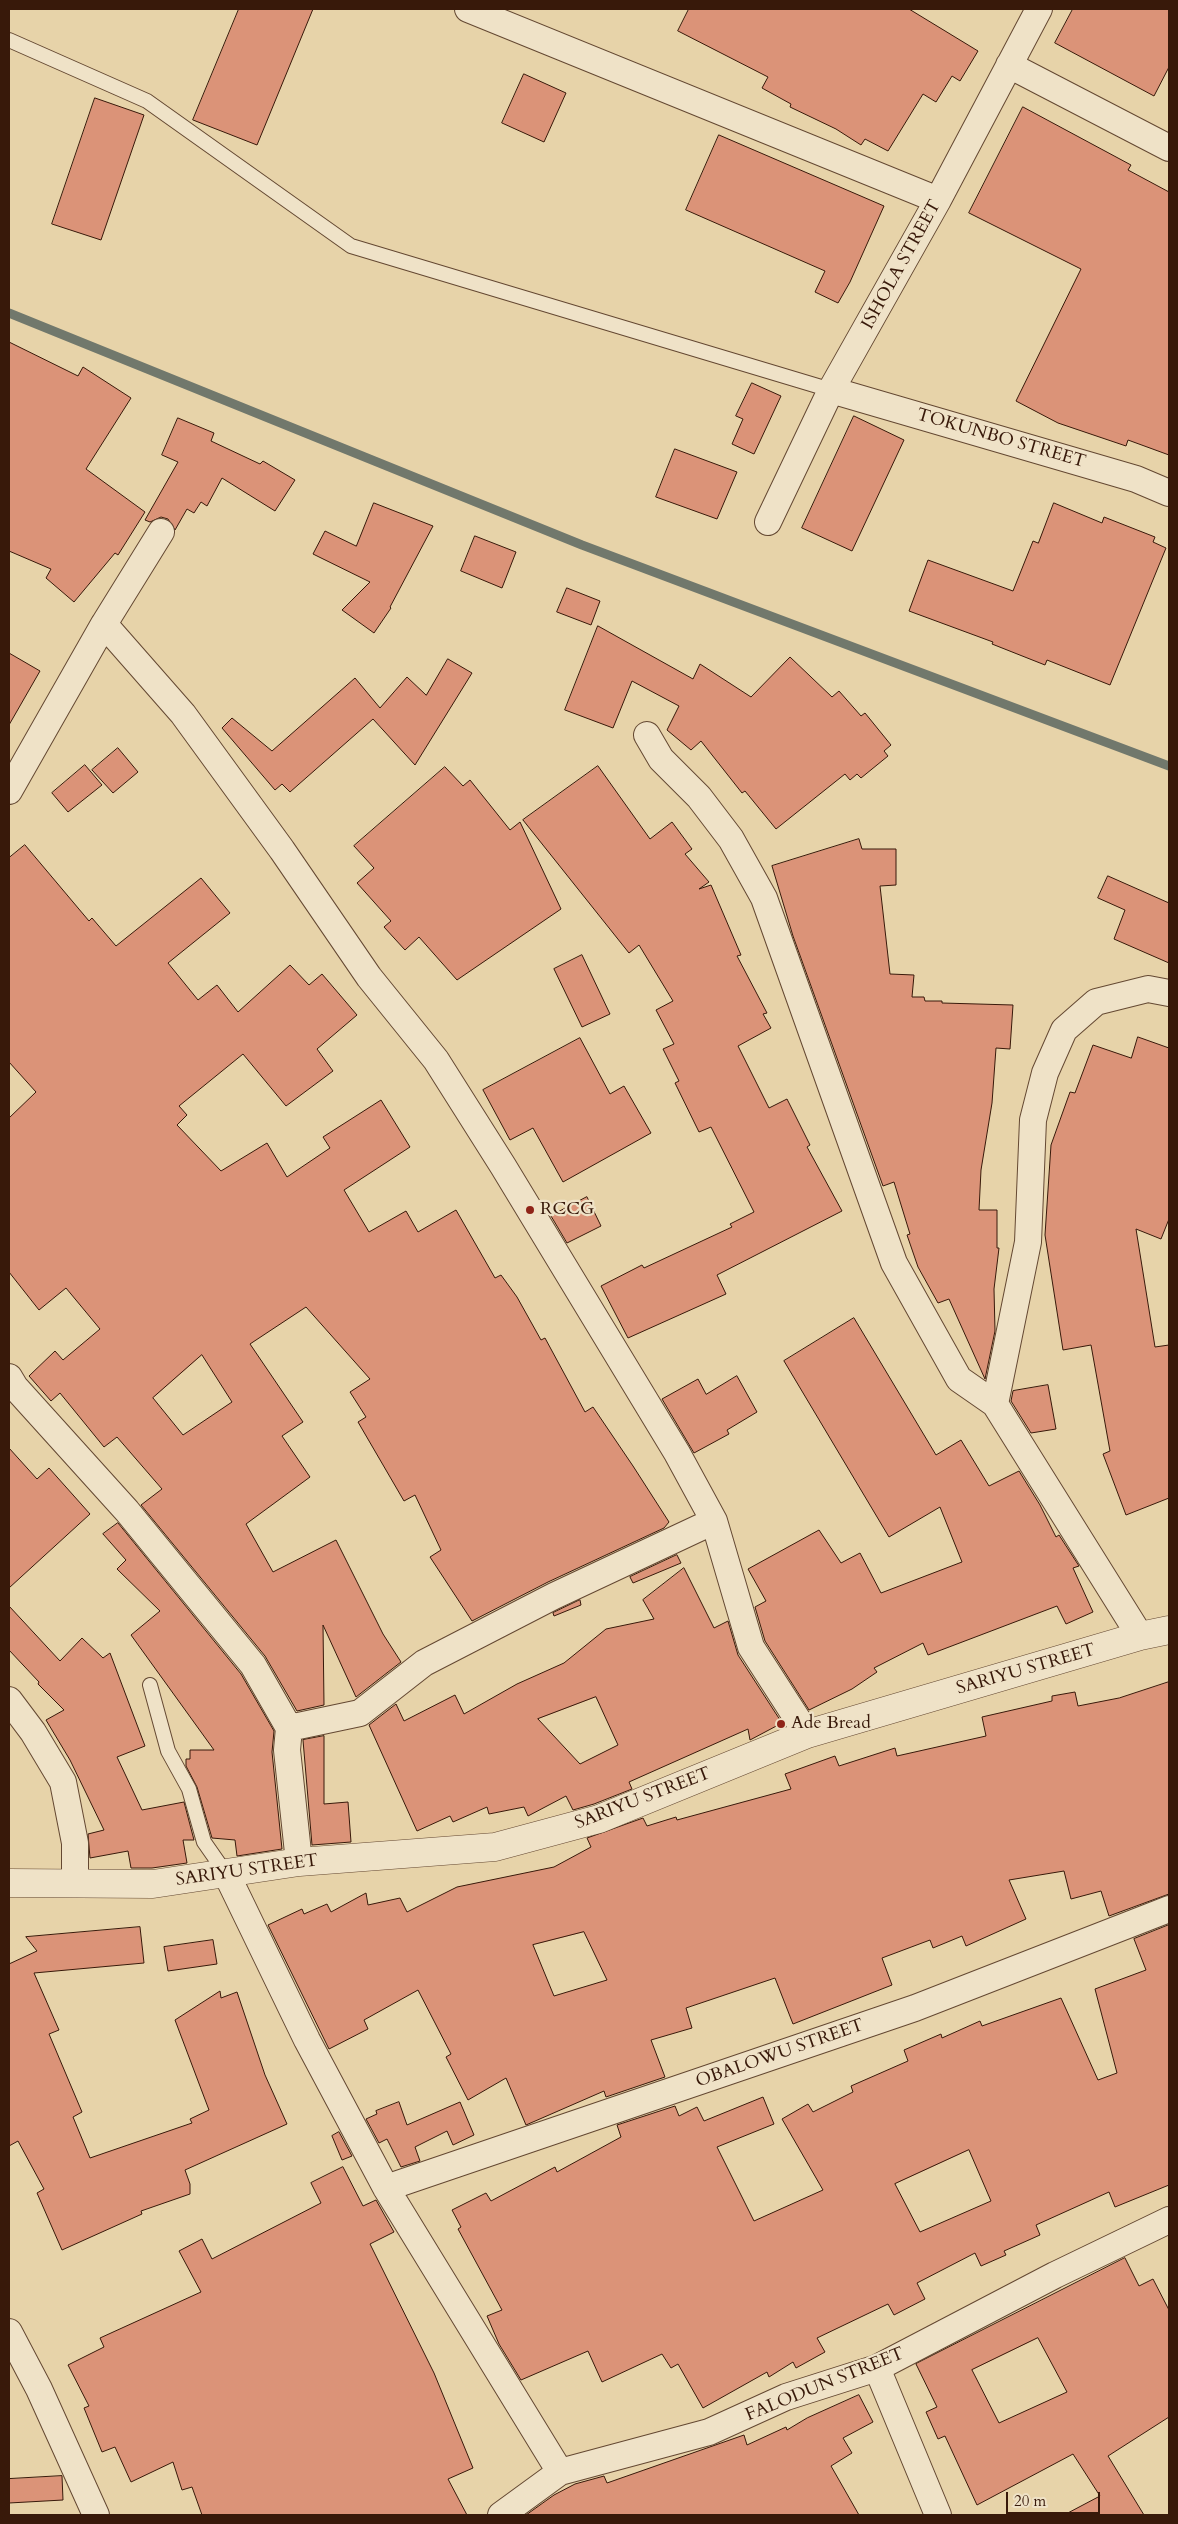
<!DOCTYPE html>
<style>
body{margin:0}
#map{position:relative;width:1178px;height:2524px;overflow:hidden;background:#e7d3a9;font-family:Cardo,serif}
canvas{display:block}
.frame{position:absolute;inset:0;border:10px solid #38190a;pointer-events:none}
.scale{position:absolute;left:1006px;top:2492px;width:94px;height:22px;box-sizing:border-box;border:2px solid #38190a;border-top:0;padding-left:6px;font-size:15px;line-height:18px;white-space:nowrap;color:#38190a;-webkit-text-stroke:4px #efe2c7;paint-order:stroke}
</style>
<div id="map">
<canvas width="1178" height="2524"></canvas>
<div class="frame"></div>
<div class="scale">20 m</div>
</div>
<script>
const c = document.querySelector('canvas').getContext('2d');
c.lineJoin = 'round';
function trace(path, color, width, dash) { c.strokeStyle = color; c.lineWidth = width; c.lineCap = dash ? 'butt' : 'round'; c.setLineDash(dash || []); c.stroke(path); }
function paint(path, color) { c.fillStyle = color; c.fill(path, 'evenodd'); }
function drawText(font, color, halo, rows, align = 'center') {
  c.font = font + ' Cardo,serif'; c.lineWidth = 4.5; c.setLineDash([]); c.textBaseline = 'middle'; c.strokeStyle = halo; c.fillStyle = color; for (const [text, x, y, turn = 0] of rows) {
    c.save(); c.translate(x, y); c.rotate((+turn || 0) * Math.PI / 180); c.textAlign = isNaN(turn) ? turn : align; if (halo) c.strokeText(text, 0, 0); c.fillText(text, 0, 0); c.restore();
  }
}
trace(new Path2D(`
 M 9,313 L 582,545 L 1169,766`), '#71786c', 9);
const building = new Path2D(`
 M 239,9 L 313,9 L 257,145 L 193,120 Z
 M 689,9 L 909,9 L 978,51 L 960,81 L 952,76 L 936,102 L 923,94 L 888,151 L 865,139 L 861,145 L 836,129 L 790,107 L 791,104 L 762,88 L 768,77 L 678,31 Z
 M 1073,9 L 1169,9 L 1169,67 L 1154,96 L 1055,43 Z
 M 524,74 L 566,93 L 544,142 L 502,123 Z
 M 95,98 L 144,115 L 101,240 L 52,224 Z
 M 1023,107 L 1131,165 L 1128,170 L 1169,192 L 1169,455 L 1128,440 L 1126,446 L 1058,423 L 1016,401 L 1081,269 L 969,213 Z
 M 719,135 L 884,206 L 850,282 L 838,303 L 815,292 L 825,271 L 686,210 Z
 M 9,342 L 78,376 L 83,367 L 131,398 L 86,469 L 145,512 L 118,555 L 115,553 L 74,602 L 46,578 L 51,569 L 9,551 Z
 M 752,383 L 781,396 L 754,454 L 732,444 L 743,419 L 736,416 Z
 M 854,416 L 904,440 L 852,551 L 802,528 Z
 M 178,418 L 214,433 L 211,441 L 260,464 L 263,461 L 295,480 L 275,511 L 222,478 L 207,506 L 201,502 L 194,513 L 187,509 L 175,530 L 168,519 L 161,517 L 150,522 L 145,520 L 178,462 L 162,455 Z
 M 675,449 L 737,472 L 717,519 L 656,497 Z
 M 374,503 L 433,526 L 390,607 L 391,608 L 374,633 L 342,610 L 370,582 L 313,554 L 325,531 L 356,546 Z
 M 1054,503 L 1102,523 L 1104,517 L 1155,537 L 1153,542 L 1166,548 L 1110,685 L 1047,660 L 1045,665 L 992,644 L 993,642 L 909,611 L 928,560 L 1013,591 L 1033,541 L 1038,543 Z
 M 475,536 L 516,552 L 502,588 L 461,571 Z
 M 567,588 L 600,601 L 591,625 L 557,612 Z
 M 598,626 L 693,679 L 700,664 L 751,697 L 790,657 L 832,697 L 839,691 L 861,716 L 865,713 L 891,745 L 884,751 L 888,756 L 861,778 L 857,774 L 850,780 L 845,774 L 776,829 L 745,791 L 742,793 L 701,741 L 691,750 L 667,730 L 679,706 L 632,681 L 613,728 L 565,710 Z
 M 9,653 L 40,671 L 9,725 Z
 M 448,659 L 472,673 L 415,765 L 373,719 L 290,792 L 282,784 L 275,790 L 222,728 L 232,718 L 272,751 L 355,678 L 380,708 L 407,677 L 426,695 Z
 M 118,748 L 138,772 L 113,793 L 92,770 Z
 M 85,765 L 102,785 L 68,812 L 52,793 Z
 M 598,766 L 650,839 L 672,822 L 692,849 L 685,854 L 709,882 L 699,889 L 711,885 L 741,955 L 737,956 L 767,1013 L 763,1014 L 771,1028 L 738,1046 L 769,1108 L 787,1099 L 810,1145 L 807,1147 L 842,1211 L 717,1275 L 726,1294 L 628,1338 L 601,1286 L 642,1265 L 644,1268 L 732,1227 L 730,1224 L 754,1212 L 711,1127 L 699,1132 L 675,1083 L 679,1081 L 663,1049 L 674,1044 L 656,1010 L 673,1001 L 639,945 L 629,953 L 523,820 Z
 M 445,767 L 463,786 L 470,780 L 510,830 L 520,822 L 561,909 L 457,980 L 419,937 L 405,950 L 384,927 L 391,921 L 357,883 L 374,868 L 354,846 Z
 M 859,839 L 862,849 L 896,849 L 896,885 L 880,886 L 890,974 L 914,975 L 912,997 L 924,997 L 925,1001 L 942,1001 L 942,1003 L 1013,1005 L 1010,1049 L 996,1048 L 992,1103 L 981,1170 L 979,1210 L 997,1210 L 997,1248 L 999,1248 L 994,1289 L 995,1331 L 985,1379 L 949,1299 L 938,1303 L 918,1267 L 907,1235 L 910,1234 L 894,1182 L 883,1186 L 793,936 L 772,866 Z
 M 25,845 L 89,921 L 92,918 L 116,946 L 201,878 L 230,913 L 168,963 L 198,1000 L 217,985 L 238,1012 L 290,965 L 309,985 L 322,974 L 357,1015 L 317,1049 L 333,1071 L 286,1106 L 243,1054 L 179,1106 L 187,1115 L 177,1125 L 221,1171 L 267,1143 L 287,1177 L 330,1148 L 323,1137 L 381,1100 L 410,1147 L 344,1190 L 369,1232 L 406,1211 L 418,1232 L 456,1210 L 495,1278 L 501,1275 L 517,1297 L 541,1340 L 545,1338 L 585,1412 L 593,1407 L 633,1466 L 669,1522 L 664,1528 L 548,1582 L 472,1621 L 430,1557 L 441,1550 L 415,1495 L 404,1501 L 358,1422 L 366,1417 L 350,1392 L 370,1379 L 306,1307 L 250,1344 L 303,1422 L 282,1436 L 310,1477 L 246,1524 L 273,1572 L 336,1540 L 383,1634 L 401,1662 L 356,1697 L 323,1625 L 324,1705 L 297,1711 L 265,1656 L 141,1505 L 162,1489 L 117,1437 L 104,1447 L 60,1393 L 51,1401 L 29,1376 L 55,1351 L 63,1360 L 100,1329 L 66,1288 L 39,1310 L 9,1272 L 9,1118 L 36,1092 L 9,1062 L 9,858 ZM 202,1355 L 232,1402 L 183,1435 L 153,1398 Z
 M 1108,876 L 1169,903 L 1169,963 L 1114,939 L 1125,910 L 1098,898 Z
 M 582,955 L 610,1014 L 582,1027 L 554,969 Z
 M 1138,1037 L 1169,1048 L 1169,1219 L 1161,1239 L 1136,1229 L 1155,1347 L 1169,1345 L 1169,1498 L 1126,1515 L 1103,1454 L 1110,1451 L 1091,1345 L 1063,1350 L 1045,1235 L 1051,1145 L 1070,1092 L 1075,1093 L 1093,1045 L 1131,1058 Z
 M 580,1038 L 610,1094 L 624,1086 L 651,1133 L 563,1182 L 533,1128 L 510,1140 L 483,1090 Z
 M 587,1197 L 601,1226 L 567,1243 L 551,1216 Z
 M 854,1318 L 936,1455 L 961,1440 L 989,1486 L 1019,1471 L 1040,1505 L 1056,1537 L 1059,1535 L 1079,1566 L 1073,1568 L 1093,1612 L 1066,1624 L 1057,1606 L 928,1655 L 923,1643 L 874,1668 L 877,1672 L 852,1689 L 809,1710 L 765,1641 L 755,1607 L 766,1601 L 748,1569 L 819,1530 L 841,1563 L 860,1553 L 881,1593 L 962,1562 L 940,1507 L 889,1537 L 784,1361 Z
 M 737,1376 L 757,1412 L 727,1430 L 729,1434 L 694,1453 L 662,1399 L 698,1379 L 706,1394 Z
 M 1048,1385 L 1056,1429 L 1031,1433 L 1011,1401 L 1013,1391 Z
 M 9,1448 L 37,1479 L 49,1468 L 90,1514 L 9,1588 Z
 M 118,1523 L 241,1674 L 274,1731 L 272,1752 L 282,1849 L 237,1856 L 235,1840 L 212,1838 L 197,1787 L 186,1766 L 186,1759 L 190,1759 L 190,1750 L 214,1750 L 131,1635 L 160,1611 L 117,1569 L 126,1560 L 103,1534 Z
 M 677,1555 L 681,1563 L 633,1583 L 630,1577 Z
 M 684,1568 L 714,1628 L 728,1621 L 738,1655 L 782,1723 L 750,1740 L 748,1729 L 629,1782 L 632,1789 L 594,1804 L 573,1810 L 566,1796 L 528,1816 L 524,1807 L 489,1814 L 487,1807 L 453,1822 L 450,1816 L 417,1831 L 369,1725 L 396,1704 L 404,1721 L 455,1695 L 464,1714 L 517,1684 L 564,1663 L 606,1629 L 654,1619 L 643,1600 ZM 596,1697 L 618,1745 L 580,1764 L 538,1719 Z
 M 580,1600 L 581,1605 L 554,1616 L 553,1613 Z
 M 9,1606 L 60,1661 L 82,1638 L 103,1658 L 110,1653 L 145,1746 L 117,1757 L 142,1810 L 184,1802 L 194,1840 L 183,1840 L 187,1863 L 152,1868 L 131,1868 L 128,1851 L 90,1858 L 88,1834 L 104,1830 L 70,1760 L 46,1720 L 64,1710 L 38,1684 L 39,1682 L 9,1650 Z
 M 1169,1682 L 1169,1894 L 1109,1916 L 1101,1891 L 1071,1899 L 1064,1871 L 1009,1880 L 1026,1919 L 966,1946 L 962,1936 L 933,1948 L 930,1940 L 882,1958 L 892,1985 L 793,2024 L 775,1978 L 686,2008 L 692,2028 L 651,2040 L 665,2077 L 606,2097 L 604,2091 L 526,2125 L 506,2078 L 468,2100 L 446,2057 L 451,2054 L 418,1990 L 364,2020 L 368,2029 L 329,2049 L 268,1925 L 302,1909 L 304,1914 L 327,1904 L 331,1912 L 366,1893 L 368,1905 L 400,1898 L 407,1912 L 457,1887 L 554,1867 L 591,1847 L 587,1838 L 643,1818 L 647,1826 L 676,1817 L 677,1820 L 791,1789 L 785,1774 L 835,1756 L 839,1766 L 895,1748 L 897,1756 L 986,1736 L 982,1717 L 1052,1701 L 1052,1696 L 1075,1692 L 1078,1706 L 1119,1698 ZM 584,1932 L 607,1980 L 554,1996 L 533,1945 Z
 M 324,1736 L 324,1804 L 348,1802 L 351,1842 L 312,1845 L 303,1740 Z
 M 1169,1925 L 1169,2185 L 1115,2207 L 1109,2192 L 1036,2225 L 1040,2235 L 1004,2251 L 1006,2255 L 981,2266 L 975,2253 L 917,2283 L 925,2299 L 894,2315 L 888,2304 L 817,2338 L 825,2352 L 796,2368 L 793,2362 L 769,2377 L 767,2372 L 703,2408 L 678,2364 L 671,2368 L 662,2354 L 602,2382 L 588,2351 L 521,2380 L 499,2344 L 487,2316 L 502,2310 L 458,2229 L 461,2227 L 452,2210 L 486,2193 L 491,2201 L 555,2167 L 557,2172 L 621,2137 L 617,2125 L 675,2106 L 679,2116 L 697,2107 L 704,2121 L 763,2097 L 774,2124 L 717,2147 L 754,2221 L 823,2190 L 782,2119 L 808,2104 L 813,2112 L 853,2092 L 851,2086 L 908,2061 L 904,2050 L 941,2034 L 942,2038 L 980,2021 L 982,2026 L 1061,1998 L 1098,2080 L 1117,2073 L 1095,1989 L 1146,1970 L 1134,1939 ZM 969,2150 L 991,2201 L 920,2232 L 895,2184 Z
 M 140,1927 L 144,1963 L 34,1973 L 59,2030 L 49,2034 L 82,2112 L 73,2117 L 90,2158 L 192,2123 L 190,2119 L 209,2110 L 175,2020 L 220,1991 L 221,1998 L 237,1992 L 265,2075 L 287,2124 L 185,2170 L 190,2184 L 190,2194 L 141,2211 L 142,2214 L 62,2250 L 37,2193 L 44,2189 L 18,2141 L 9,2146 L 9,1964 L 37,1951 L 26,1937 Z
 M 213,1940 L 217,1964 L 168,1971 L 164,1947 Z
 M 399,2102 L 407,2125 L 460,2102 L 474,2135 L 453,2145 L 447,2131 L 415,2147 L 420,2161 L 401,2167 L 387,2139 L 379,2143 L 366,2119 L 377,2114 L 376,2111 Z
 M 339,2132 L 352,2156 L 342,2160 L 332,2136 Z
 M 343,2167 L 363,2206 L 376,2200 L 394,2232 L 370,2244 L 434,2373 L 473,2468 L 448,2479 L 467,2515 L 202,2515 L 192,2487 L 182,2490 L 173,2462 L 131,2482 L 115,2447 L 102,2452 L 84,2408 L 89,2406 L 68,2365 L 104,2347 L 100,2338 L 201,2292 L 179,2251 L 202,2239 L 212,2259 L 321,2203 L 311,2183 Z
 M 1125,2258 L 1139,2286 L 1153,2279 L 1169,2310 L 1169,2417 L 1108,2456 L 1144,2515 L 1064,2515 L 1100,2496 L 1073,2454 L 977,2505 L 945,2436 L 938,2439 L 926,2412 L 937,2407 L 916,2364 ZM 1038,2338 L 1067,2392 L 999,2423 L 972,2370 Z
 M 859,2395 L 873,2422 L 843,2438 L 852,2453 L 831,2466 L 859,2515 L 526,2515 L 554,2495 L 575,2484 L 604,2476 L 607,2483 L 744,2435 L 747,2445 L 786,2427 L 787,2430 L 807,2418 Z
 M 62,2476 L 63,2500 L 9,2503 L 9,2479 Z`);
paint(building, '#db9378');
trace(building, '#38190a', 1);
const service = new Path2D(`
 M 9,40 L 147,101 L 351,246 L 831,390
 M 150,1685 L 168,1751 L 189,1789 L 204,1842 L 227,1875`);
const minor = new Path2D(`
 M 468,9 L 938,200
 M 1009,65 L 1169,148
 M 831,390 L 1136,479 L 1169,493
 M 768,522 L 831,390 L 938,200 L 1039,9
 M 104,624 L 183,714 L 282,850 L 369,977 L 436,1060 L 503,1166 L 677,1453 L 714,1521 L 751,1647 L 807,1734
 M 647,735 L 661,759 L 699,797 L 731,839 L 764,898 L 894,1263 L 959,1379 L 995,1404 L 1140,1636
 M 9,791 L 104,624 L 161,532
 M 9,1377 L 15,1387 L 127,1511 L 253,1665 L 289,1728 L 287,1750 L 299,1862
 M 995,1404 L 1028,1242 L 1033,1120 L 1045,1073 L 1064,1030 L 1096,1002 L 1148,989 L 1169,993
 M 9,1700 L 33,1732 L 63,1782 L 75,1843 L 75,1882
 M 289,1728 L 360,1713 L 424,1663 L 554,1596 L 714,1521
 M 227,1875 L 307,2040 L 386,2188 L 560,2472
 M 386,2188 L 915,2008 L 1169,1909
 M 9,2332 L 39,2389 L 96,2515
 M 877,2368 L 938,2515
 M 501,2515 L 560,2472 L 709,2432 L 786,2397 L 877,2368 L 1055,2275 L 1169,2220`);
const tertiary = new Path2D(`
 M 9,1883 L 153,1884 L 299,1862 L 495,1847 L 599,1819 L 807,1734 L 1140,1636 L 1169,1630`);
trace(service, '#644832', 16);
trace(minor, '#644832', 28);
trace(tertiary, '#644832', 29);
trace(service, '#efe2c7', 14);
trace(minor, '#efe2c7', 26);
trace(tertiary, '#efe2c7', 28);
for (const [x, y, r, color] of [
 [530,1210,5,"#8f2418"],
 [781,1724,5,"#8f2418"]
]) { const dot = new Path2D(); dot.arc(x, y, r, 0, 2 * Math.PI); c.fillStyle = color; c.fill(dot); trace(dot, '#efe2c7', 2); }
drawText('18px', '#38190a', '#efe2c7', [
 ["ISHOLA STREET",902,265,-61],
 ["TOKUNBO STREET",1001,439,16],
 ["SARIYU STREET",1026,1670,-16],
 ["SARIYU STREET",643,1799,-21],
 ["SARIYU STREET",247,1871,-8],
 ["OBALOWU STREET",780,2054,-19],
 ["FALODUN STREET",825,2385,-22]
]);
drawText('18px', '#38190a', '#efe2c7', [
 ["RCCG",540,1210],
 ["Ade Bread",791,1724]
], 'left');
</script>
